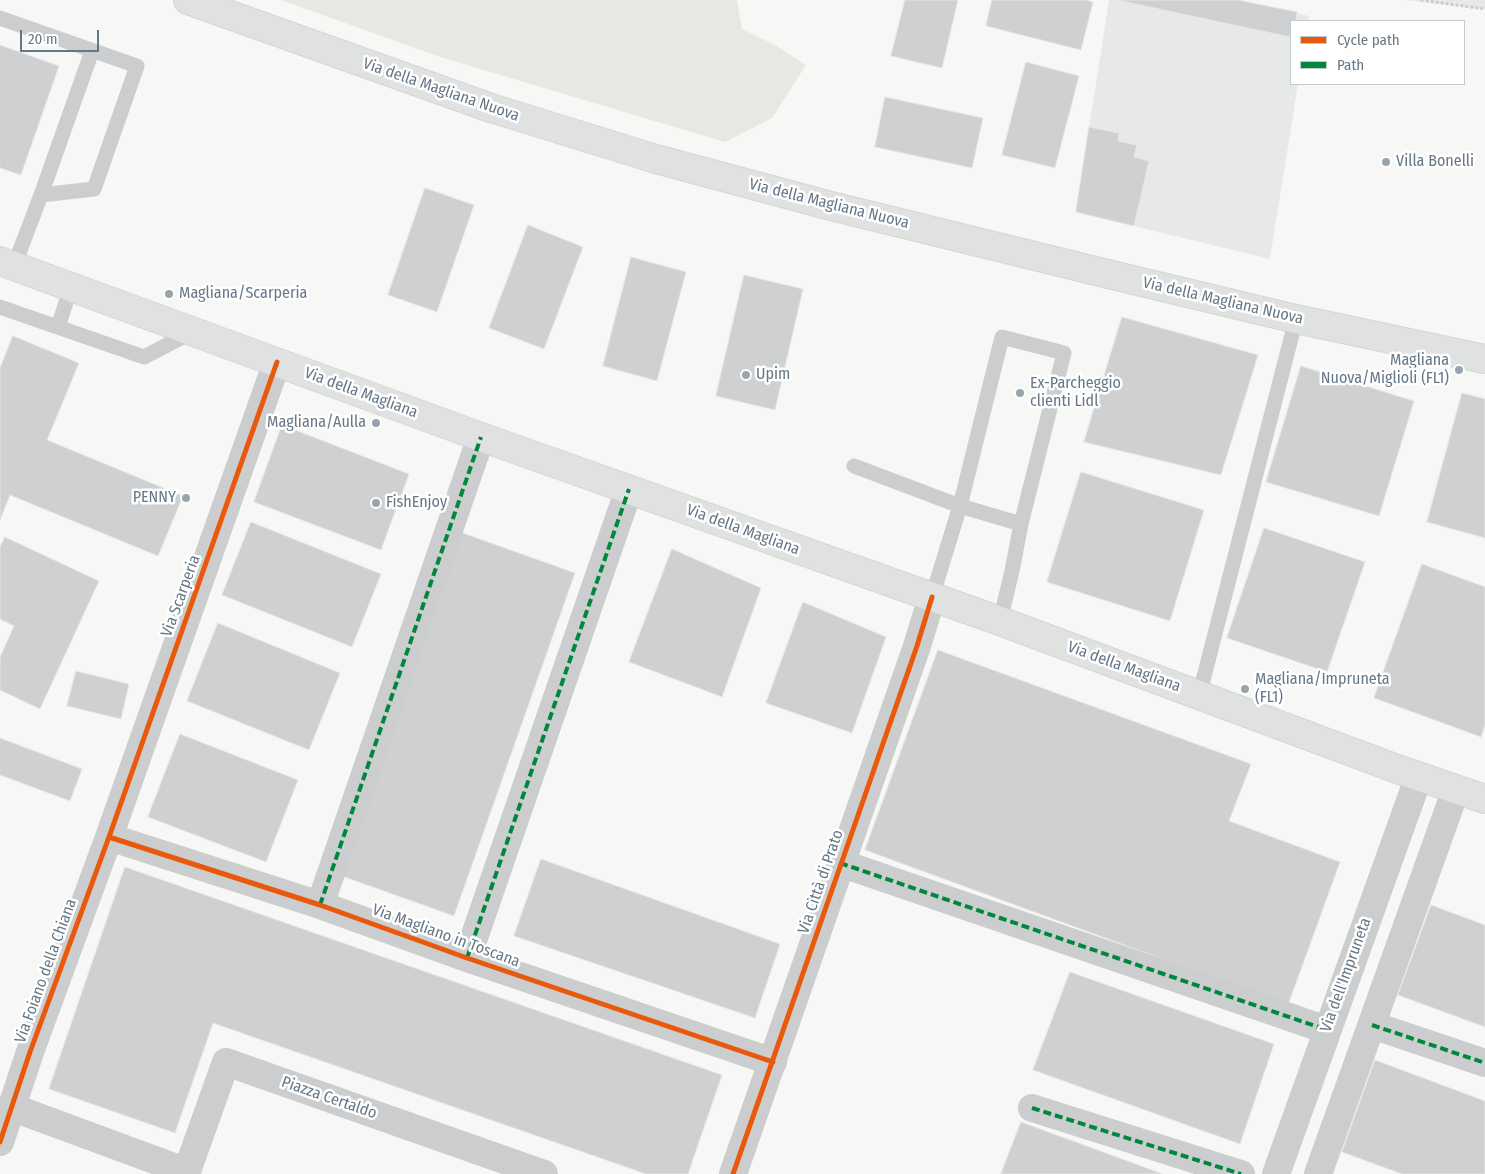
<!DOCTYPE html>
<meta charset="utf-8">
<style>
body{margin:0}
#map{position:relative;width:1485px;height:1174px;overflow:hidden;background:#f7f7f6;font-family:"Fira Sans Condensed",sans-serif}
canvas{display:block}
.legend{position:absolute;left:1290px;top:20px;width:175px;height:65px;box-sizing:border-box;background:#fff;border:1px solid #c2c9cf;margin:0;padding:6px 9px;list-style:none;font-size:15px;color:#667888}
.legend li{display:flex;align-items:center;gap:10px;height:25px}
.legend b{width:25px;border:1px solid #c2c9cf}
.scale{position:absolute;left:20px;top:30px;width:79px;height:22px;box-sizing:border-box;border:2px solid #667888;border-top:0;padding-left:6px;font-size:15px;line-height:18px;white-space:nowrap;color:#667888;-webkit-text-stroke:4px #fff;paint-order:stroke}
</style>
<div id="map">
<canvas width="1485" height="1174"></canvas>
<ul class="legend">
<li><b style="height:6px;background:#e8590c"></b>Cycle path</li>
<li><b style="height:6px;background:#00873e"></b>Path</li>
</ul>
<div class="scale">20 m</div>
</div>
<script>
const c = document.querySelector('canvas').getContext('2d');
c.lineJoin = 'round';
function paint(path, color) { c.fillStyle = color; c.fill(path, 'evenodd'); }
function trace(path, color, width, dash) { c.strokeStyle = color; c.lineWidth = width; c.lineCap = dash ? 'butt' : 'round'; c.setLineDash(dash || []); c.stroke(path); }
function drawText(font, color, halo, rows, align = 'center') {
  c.font = font + ' "Fira Sans Condensed",sans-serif'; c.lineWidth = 5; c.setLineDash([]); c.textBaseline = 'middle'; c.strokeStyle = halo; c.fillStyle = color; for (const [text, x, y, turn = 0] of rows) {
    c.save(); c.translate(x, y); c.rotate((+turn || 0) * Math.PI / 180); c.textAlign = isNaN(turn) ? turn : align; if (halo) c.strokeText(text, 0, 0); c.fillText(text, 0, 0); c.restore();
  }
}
paint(new Path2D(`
 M 1109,0 L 1238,0 L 1309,16 L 1308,21 L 1291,21 L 1291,84 L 1298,84 L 1270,259 L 1076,212 Z
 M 1406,0 L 1485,0 L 1485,10 Z`), '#e7e9e9');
paint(new Path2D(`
 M 281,0 L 737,0 L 742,29 L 775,45 L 806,65 L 772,118 L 725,142 L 440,57 Z`), '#e6e9e3');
const building = new Path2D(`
 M 905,0 L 958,0 L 942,68 L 891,56 Z
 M 992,0 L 1086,0 L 1093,2 L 1081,50 L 986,26 Z
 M 1117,0 L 1238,0 L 1297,12 L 1296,21 L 1291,21 L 1291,37 Z
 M 0,45 L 59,66 L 21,175 L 0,168 Z
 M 1026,62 L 1079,76 L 1055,168 L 1002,155 Z
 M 885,97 L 983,118 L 972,168 L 875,147 Z
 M 1089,127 L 1119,133 L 1118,141 L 1137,145 L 1134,157 L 1149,161 L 1134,226 L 1076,212 Z
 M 425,188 L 474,205 L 437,312 L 388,295 Z
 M 528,225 L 583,247 L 544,349 L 489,328 Z
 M 631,257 L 686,272 L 657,381 L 603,366 Z
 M 744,275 L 803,289 L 775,410 L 716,396 Z
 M 1122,317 L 1258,355 L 1221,475 L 1084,442 Z
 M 13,336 L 79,363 L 47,440 L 183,496 L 158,556 L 10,495 L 0,520 L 0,368 Z
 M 1301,366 L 1414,401 L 1379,516 L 1266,482 Z
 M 1462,393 L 1485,399 L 1485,538 L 1427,522 Z
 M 282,425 L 409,474 L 381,550 L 254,502 Z
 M 1081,472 L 1204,510 L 1170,621 L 1047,582 Z
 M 251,522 L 381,574 L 352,647 L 222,595 Z
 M 1264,528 L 1365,562 L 1327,672 L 1227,638 Z
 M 460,532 L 575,573 L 454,916 L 339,875 Z
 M 5,537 L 99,581 L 40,709 L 0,690 L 0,657 L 14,626 L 0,619 L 0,547 Z
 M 672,549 L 761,588 L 722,697 L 629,662 Z
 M 1422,564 L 1485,587 L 1485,725 L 1481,737 L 1374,698 Z
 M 803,602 L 886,637 L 852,733 L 766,703 Z
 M 218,623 L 340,673 L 309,750 L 187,701 Z
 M 938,650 L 1251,764 L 1229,821 L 1340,862 L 1288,1005 L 865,850 Z
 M 76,671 L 129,684 L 121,719 L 67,706 Z
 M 180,734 L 298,780 L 266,862 L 148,817 Z
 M 0,738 L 82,769 L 70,801 L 0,775 Z
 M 541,859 L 780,944 L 755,1018 L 514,936 Z
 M 125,867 L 722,1075 L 688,1174 L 646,1174 L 213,1023 L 175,1133 L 49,1089 Z
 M 1431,905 L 1485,925 L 1485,1027 L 1398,995 Z
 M 1070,972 L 1274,1044 L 1240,1144 L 1033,1070 Z
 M 1375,1060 L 1485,1101 L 1485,1174 L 1402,1174 L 1342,1152 Z
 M 1021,1122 L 1163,1174 L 1001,1174 Z`);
paint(building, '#ced0d1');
trace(building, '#e6e6e6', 1);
const secondary = new Path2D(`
 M 188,0 L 491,108 L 656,159 L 831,206 L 1108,274 L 1296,319 L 1485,359
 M 0,261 L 481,437 L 1000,621 L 1400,770 L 1485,799`);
trace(secondary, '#d4d5d6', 30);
trace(new Path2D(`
 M 1421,0 L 1485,9`), '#c9cacb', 3, [2.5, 2.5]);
trace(new Path2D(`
 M 0,18 L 137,66 L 94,189 L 41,195 L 92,51
 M 14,266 L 41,195
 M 0,307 L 144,357 L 192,332
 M 58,327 L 71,287
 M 854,466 L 960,506 L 1021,524
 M 932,597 L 960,506 L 1002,337 L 1064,353 L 1021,524 L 1012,571 L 1000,621
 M 1199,696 L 1296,319`), '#cccdce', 15);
trace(new Path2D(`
 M 109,837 L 320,905 L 467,958 L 773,1062
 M 840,863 L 1327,1030
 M 320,905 L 481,437
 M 467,958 L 629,489
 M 1372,1025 L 1485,1063
 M 11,1107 L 187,1172
 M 1032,1108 L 1241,1174
 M 0,1142 L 30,1052 L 109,837 L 277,362
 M 186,1174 L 226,1062 L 544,1174
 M 733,1174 L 917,646 L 932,597
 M 1276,1174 L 1419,776
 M 1318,1174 L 1456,789`), '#cccdce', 28);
trace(secondary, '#e0e1e1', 28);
trace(new Path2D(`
 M 840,863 L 1327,1030
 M 320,905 L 481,437
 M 467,958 L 629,489
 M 1372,1025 L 1485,1063
 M 1032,1108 L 1241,1174`), '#00873e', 4, [8, 4]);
trace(new Path2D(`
 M 109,837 L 320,905 L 467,958 L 773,1062
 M 0,1142 L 30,1052 L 109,837 L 277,362
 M 733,1174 L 917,646 L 932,597`), '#e8590c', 5);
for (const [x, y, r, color] of [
 [1386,162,5,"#99a4ae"],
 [169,294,5,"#99a4ae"],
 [1459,370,5,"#99a4ae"],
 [746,375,5,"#99a4ae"],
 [1020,393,5,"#99a4ae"],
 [376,423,5,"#99a4ae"],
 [186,498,5,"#99a4ae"],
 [376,503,5,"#99a4ae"],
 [1245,689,5,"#99a4ae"]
]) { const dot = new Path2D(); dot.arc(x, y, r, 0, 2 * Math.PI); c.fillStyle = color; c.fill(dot); trace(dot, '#fff', 2); }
drawText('16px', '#667888', '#fff', [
 ["Via della Magliana Nuova",441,90,19],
 ["Via della Magliana Nuova",829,204,14],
 ["Via della Magliana Nuova",1223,301,13],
 ["Via della Magliana",361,393,20],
 ["Via della Magliana",743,530,20],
 ["Via Scarperia",181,596,-70],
 ["Via della Magliana",1124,667,20],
 ["Via Città di Prato",821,882,-71],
 ["Via Magliano in Toscana",446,936,20],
 ["Via Foiano della Chiana",46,971,-70],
 ["Via dell'Impruneta",1346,975,-70],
 ["Piazza Certaldo",329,1098,19]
]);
drawText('16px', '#667888', '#fff', [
 ["Villa Bonelli",1396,162],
 ["Magliana/Scarperia",179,294],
 ["Magliana",1449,361,"right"],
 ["Nuova/Miglioli (FL1)",1449,379,"right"],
 ["Upim",756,375],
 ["Ex-Parcheggio",1030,384],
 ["clienti Lidl",1030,402],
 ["Magliana/Aulla",366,423,"right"],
 ["PENNY",176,498,"right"],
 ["FishEnjoy",386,503],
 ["Magliana/Impruneta",1255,680],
 ["(FL1)",1255,698]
], 'left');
</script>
